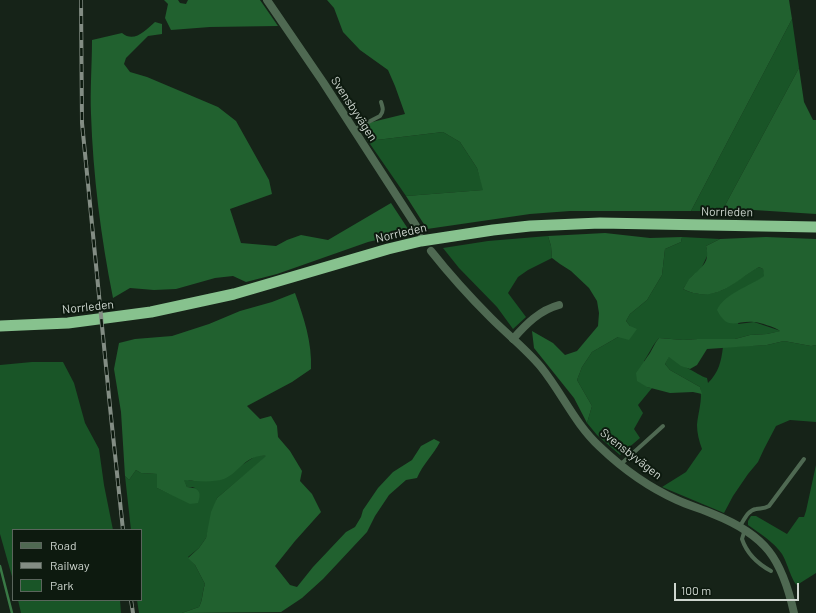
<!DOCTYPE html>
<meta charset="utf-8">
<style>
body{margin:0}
#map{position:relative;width:816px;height:613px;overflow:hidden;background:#162318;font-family:Barlow,sans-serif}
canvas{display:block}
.legend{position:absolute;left:12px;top:529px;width:130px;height:72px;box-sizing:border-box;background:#0d1a0f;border:1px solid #5a655c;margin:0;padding:5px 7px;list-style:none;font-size:12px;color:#ced6cf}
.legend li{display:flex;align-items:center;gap:8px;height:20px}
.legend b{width:20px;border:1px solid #5a655c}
.scale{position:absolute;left:674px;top:583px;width:125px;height:18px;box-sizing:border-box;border:2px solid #ced6cf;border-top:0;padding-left:5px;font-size:12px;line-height:14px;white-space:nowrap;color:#ced6cf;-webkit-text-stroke:3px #0d1a0f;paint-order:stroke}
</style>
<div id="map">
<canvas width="816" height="613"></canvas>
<ul class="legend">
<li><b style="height:5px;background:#4f6952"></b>Road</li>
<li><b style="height:5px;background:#838d84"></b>Railway</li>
<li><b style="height:11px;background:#195527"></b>Park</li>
</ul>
<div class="scale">100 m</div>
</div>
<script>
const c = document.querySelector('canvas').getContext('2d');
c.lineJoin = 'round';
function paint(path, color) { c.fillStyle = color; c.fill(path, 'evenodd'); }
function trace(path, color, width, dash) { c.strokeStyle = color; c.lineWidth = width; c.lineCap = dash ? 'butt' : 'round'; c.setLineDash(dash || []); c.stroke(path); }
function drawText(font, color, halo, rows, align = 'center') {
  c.font = font + ' Barlow,sans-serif'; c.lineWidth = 4; c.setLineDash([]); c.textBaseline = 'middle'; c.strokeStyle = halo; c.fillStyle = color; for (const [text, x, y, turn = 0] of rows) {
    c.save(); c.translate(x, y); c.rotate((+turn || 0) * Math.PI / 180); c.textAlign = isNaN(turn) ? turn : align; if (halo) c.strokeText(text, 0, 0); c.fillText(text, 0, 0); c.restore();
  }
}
paint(new Path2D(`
 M 792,19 L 799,68 L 722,211 L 691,211 Z
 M 443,132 L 460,142 L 477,168 L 484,190 L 406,196 L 368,141 Z
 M 548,236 L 551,246 L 552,258 L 528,270 L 518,277 L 508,293 L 526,317 L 513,329 L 497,307 L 459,268 L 443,248 L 488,241 Z
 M 682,237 L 720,239 L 706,246 L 708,254 L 701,269 L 691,277 L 683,289 C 716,305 733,281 759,267 L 763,269 L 765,276 L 754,283 L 738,324 L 754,322 L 781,331 L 767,334 L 750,335 L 735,339 L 698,339 L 683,340 L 659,338 C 653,344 649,354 644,361 L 647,387 L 652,388 L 638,405 L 643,413 L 634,429 L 640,438 L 620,455 L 597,435 L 587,423 L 592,406 L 577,380 L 582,367 L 592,352 L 618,337 L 630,326 L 626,321 L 630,314 L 647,300 L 662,275 L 665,249 L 681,242 Z
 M 784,341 L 811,346 L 816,345 L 816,422 L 790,420 L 776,426 L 764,449 L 758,462 L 748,474 L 733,496 L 724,513 L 662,487 L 686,472 L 702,449 C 699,441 697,433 697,425 C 698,412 703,400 700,387 L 670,370 L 665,364 L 669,356 C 676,361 682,365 689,369 C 696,372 700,376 707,378 L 708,383 C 719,372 721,362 723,347 L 767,345 Z
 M 32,362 L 63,362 L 74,383 L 85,423 L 99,449 L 104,485 L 113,530 L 13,530 L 13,580 L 0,534 L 0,365 Z
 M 257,455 L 267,456 L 217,498 L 206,538 L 199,548 L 188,557 L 195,565 L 205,584 C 202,592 203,600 199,607 L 182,613 L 139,613 L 137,600 L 141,600 L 141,530 L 131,530 L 125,476 L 129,480 L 136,470 L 141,473 L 157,474 L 157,488 L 173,495 L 195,487 L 187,487 L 183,479 L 192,481 L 242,465 Z
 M 816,465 L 816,573 L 797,585 C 792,582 787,562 782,554 C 774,542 759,533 748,525 L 748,521 L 751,516 L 756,516 L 787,534 L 799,517 L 804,517 L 806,511 Z
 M 18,600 L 120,600 L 121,613 L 21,613 Z`), '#195527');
paint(new Path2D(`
 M 164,0 L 178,0 L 180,3 L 186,4 L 188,0 L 260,0 L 278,26 L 210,27 L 171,30 L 165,18 L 168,4 Z
 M 327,0 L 789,0 L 792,19 L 691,211 L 570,211 L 530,214 L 427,229 L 406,196 L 483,190 L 477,168 L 460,142 L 443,132 L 368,141 L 363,133 L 364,124 L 405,114 L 395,86 L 388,70 L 360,50 L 343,32 L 334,8 Z
 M 155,22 L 162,24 L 162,34 L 148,36 L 126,58 L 124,64 L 130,72 L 147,77 L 218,107 L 236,121 L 269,180 L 272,194 L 230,209 L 241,243 L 276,246 L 287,240 L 301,235 L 328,240 L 391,203 L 410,232 L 368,242 L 277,274 L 246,282 L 233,276 L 215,278 L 176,289 L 154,290 L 130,288 L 113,298 C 101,238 93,175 91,114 C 90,89 92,65 92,40 L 122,33 C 134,43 145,31 155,22 Z
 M 799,68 L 804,102 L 813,120 L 816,120 L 816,214 L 754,210 L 722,211 Z
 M 605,233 L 650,238 L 682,237 L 681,242 L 665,249 L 662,275 L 647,300 L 630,314 L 626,321 L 630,326 L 637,329 L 629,340 L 618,337 L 592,352 L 582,367 L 577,380 L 592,406 L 587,423 L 574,398 L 534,348 L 532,331 L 553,343 L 565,355 L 577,351 L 598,326 L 599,313 L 597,301 L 589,288 L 571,271 L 560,264 L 552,258 L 551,246 L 548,236 Z
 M 766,237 L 816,239 L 816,345 L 811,346 L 784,341 L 767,345 L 707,349 L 697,365 L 690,369 L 681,366 L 669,357 L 665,364 L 670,370 L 700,387 L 702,394 L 693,392 L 670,393 L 647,387 L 637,381 L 636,373 L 650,353 L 656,342 L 659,338 L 683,340 L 698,339 L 735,339 L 750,335 L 767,334 L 780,331 C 777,328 759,322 754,322 C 737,320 728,332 717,310 C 724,294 750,286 764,276 L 763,269 L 759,267 C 733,282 716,305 683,289 C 686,285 688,279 692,276 C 703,266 710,262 706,246 L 720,239 Z
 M 295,293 C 304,318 312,342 311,369 L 292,382 L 247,406 L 260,419 L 271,416 L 277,426 L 278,437 L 290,451 L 302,471 L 300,481 L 312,494 L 321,512 L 295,541 L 275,566 L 290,585 L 297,587 L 313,567 L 346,532 L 355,527 L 361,517 L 363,510 L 378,488 L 393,472 L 412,460 L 421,446 L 434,439 L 440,442 C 433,455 423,464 417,478 L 406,480 L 389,495 L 375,516 L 367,532 L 323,579 L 302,598 L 281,612 L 182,613 L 199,607 C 203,600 202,593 205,584 L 195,565 L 188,558 L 199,548 L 206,538 L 211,512 L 217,498 L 266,456 C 246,454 239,473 224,479 C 211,483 197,481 184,480 L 187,487 C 199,488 202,492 198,503 L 190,504 L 157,488 L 157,474 L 141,473 L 136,470 L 129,480 L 125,476 L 121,412 L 114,369 L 119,343 L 135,339 L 172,336 L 209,324 L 240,311 L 272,302 Z`), '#21612f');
trace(new Path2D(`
 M 0,566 L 12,613`), '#397945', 2.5);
trace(new Path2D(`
 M 353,130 L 380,116 C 384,111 383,108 381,102
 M 621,464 L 663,426
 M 740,526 C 744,520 748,510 756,509 C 761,508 764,509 769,506 L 804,459
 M 745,529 L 742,539 C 747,554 758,564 771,571`), '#4f6952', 4);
trace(new Path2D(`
 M 513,339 C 526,324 540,310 559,305`), '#4f6952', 8);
trace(new Path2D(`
 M 267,0 L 323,82 L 420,232
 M 431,251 C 450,275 470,297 491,318 C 508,335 526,349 541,367 C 562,393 575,424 600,447 C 622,468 648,487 677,500 C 688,505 701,509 713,514 C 766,535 782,559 794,613`), '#4f6952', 8);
trace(new Path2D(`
 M 0,326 L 68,323 L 151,312 L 234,294 L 388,249 L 421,241 L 493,230 L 530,226 L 600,223 L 816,227`), '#87c28e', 11);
const rail = new Path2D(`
 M 81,0 L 82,123 L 110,407 L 123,530
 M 131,600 L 133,613`);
trace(rail, '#838d84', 4);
trace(rail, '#0d1a0f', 2.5, [8]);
drawText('12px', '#ced6cf', '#0d1a0f', [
 ["Svensbyvägen",354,109,57],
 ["Norrleden",727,212,1],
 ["Norrleden",401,233,-13],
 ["Norrleden",88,307,-6],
 ["Svensbyvägen",631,454,38]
]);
</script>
